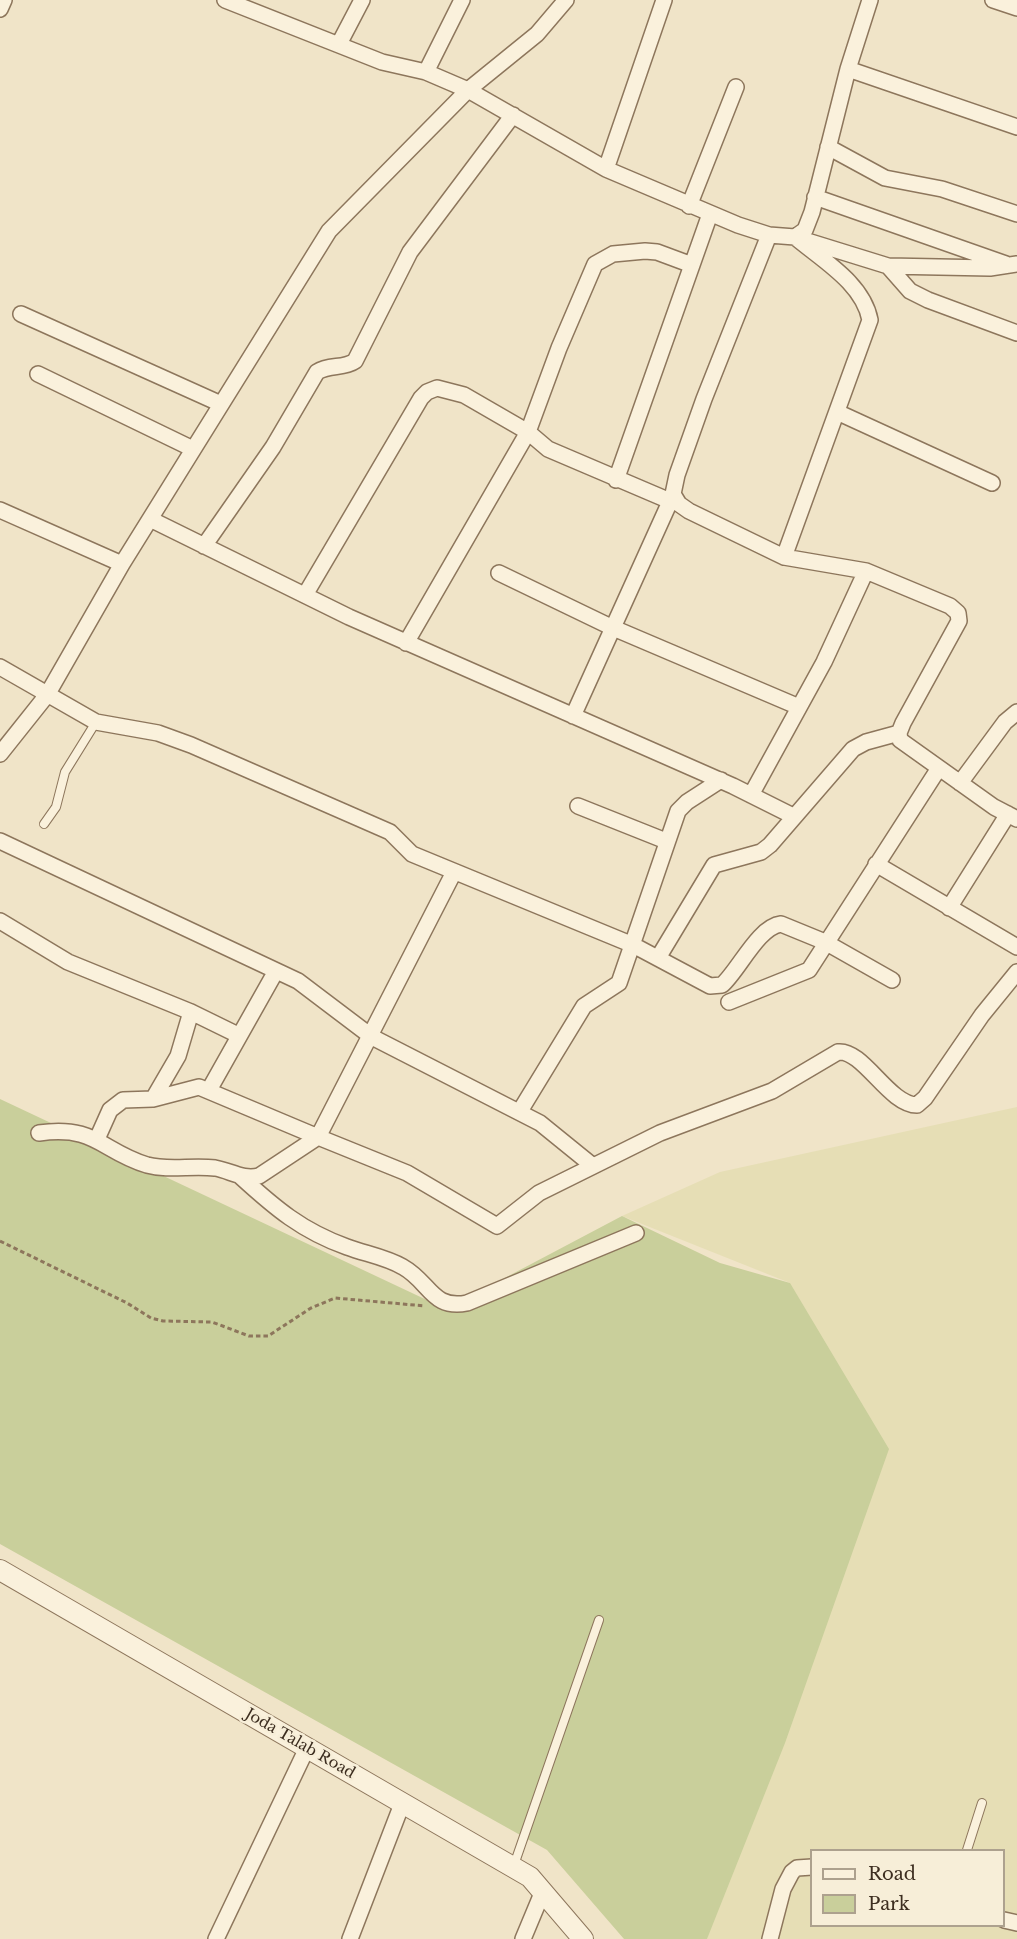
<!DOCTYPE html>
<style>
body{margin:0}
#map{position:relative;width:1017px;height:1939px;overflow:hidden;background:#f0e4c8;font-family:"Libre Baskerville",serif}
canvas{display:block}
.legend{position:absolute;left:810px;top:1849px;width:195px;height:78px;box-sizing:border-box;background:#f7eed8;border:2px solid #ada18e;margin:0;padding:8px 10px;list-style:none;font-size:18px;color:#3d2e20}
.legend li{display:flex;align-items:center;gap:12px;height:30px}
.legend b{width:30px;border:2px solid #ada18e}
</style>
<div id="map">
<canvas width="1017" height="1939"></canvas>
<ul class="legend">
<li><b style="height:8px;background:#faf1dc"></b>Road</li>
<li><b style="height:16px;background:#c9cf9b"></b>Park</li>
</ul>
</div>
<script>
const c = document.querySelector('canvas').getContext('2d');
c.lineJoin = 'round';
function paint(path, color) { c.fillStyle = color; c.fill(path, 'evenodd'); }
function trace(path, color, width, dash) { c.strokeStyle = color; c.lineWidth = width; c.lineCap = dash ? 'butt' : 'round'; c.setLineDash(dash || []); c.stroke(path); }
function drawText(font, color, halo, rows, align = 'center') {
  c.font = font + ' "Libre Baskerville",serif'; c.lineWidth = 5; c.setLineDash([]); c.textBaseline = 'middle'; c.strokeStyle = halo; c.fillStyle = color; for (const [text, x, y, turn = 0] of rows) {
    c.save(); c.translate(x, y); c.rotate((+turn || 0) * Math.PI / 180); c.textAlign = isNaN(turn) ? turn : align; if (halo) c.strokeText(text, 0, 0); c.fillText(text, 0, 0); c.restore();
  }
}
paint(new Path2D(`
 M 1017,1107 L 1017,1939 L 707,1939 L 790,1283 L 622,1216 L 720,1172 ZM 812,1850 L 1004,1850 L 1004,1926 L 812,1926 Z`), '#e6deb5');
paint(new Path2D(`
 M 0,1099 L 446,1309 L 622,1216 L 720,1263 L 790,1283 L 889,1449 L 785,1743 L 707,1939 L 624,1939 L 547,1850 L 0,1544 Z`), '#c9cf9b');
const service = new Path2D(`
 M 44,824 L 56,807 L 65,772 L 96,722
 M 967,1850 L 982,1803
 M 514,1865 L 599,1620`);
const minor = new Path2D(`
 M 566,0 L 537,34 L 468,90 L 606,169 L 738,225 L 769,235 L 795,237 L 805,230 L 812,212 L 848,69 L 870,0
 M 993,0 L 1017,8
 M 0,9 L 4,0
 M 339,44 L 362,0
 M 848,69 L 1017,127
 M 426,72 L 462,0
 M 828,147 L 885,178 L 942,189 L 1017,214
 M 606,169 L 664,0
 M 815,197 L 1006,264
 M 689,206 L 736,87
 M 769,235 L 704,399 L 677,475 L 673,494 L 679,504 L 689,511 L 784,557 L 866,571 L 950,606 L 958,613 L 959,621 L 903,723 L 899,733 L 900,740 L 994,807 L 1017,819
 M 804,240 L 888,266 L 990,268 L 1017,264
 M 888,266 L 910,291 L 928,300 L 1017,333
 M 21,314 L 221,404
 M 38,374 L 193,449
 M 837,412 L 992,483
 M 616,480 L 710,214
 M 0,510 L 122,564
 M 150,519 L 349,617 L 733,786 L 793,816
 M 204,546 L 273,447 L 317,372 C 329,364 344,369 355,361 L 410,252 L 513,115
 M 784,557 L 870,320 C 863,283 822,260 795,237
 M 499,573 L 611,627 L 799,707
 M 305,595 L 421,398 L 427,392 L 437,388 L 464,395 L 528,432 L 548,449 L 670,501
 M 406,643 L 528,432 L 559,348 L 595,264 L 613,254 L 645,251 L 657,252 L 692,265
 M 0,667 L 96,722 L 158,733 L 191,745 L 390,832 L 412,854 L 633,945 L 710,986 L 722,985 C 739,970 758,927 781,924 L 825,942 L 892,980
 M 573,716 L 673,495
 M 0,754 L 47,695 L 122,564 L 329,231 L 468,90 L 426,72 L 382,62 L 225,0
 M 960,783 L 1005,722 L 1017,712
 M 751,795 L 824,662 L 866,571
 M 578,806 L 666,841
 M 0,841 L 298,981 L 372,1037 L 540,1123 L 593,1166
 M 876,864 L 1017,947
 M 949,908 L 1008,814
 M 0,921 L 68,962 L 191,1012 L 238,1035
 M 658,958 L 714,865 L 761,852 L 770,845 L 853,749 L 866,742 L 899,733
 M 729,1002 L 809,970 L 939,768
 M 209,1090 L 276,971
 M 153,1099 L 178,1056 L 191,1012
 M 520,1111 L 584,1006 L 619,983 L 678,811 L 687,802 L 721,780
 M 39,1133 C 96,1125 101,1151 147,1165 C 169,1171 192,1165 215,1168 C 231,1171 243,1180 259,1176 L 318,1137 L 407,1173 L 497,1226 L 539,1193 L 660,1133 L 772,1091 L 838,1052 C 863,1049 889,1105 917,1105 L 925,1098 L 982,1015 L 1017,972
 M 97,1139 L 110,1110 L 123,1100 L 153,1099 L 199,1087 L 318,1137 L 454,872
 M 240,1176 C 275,1208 302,1231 347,1247 C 366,1254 386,1257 403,1267 C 430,1282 432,1310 467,1303 L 636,1233
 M 1004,1920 L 1017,1923
 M 216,1939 L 307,1748
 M 350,1939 L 402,1804
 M 523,1939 L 543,1891
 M 770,1939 L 783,1889 L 792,1872 L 797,1868 L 812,1867`);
const tertiary = new Path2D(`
 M 0,1570 L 530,1877 L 583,1939`);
trace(service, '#8d765c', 10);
trace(minor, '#8d765c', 18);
trace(tertiary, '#8d765c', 22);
trace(new Path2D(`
 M 0,1241 L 127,1303 L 151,1318 L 163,1321 L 212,1322 L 249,1336 L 268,1336 L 311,1308 L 335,1298 L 425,1306`), '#8d765c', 3, [4.5, 3]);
trace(service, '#faf1dc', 8);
trace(minor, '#faf1dc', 15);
trace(tertiary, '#faf1dc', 20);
drawText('15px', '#3d2e20', '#f7eed8', [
 ["Joda Talab Road",300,1744,30]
]);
</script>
